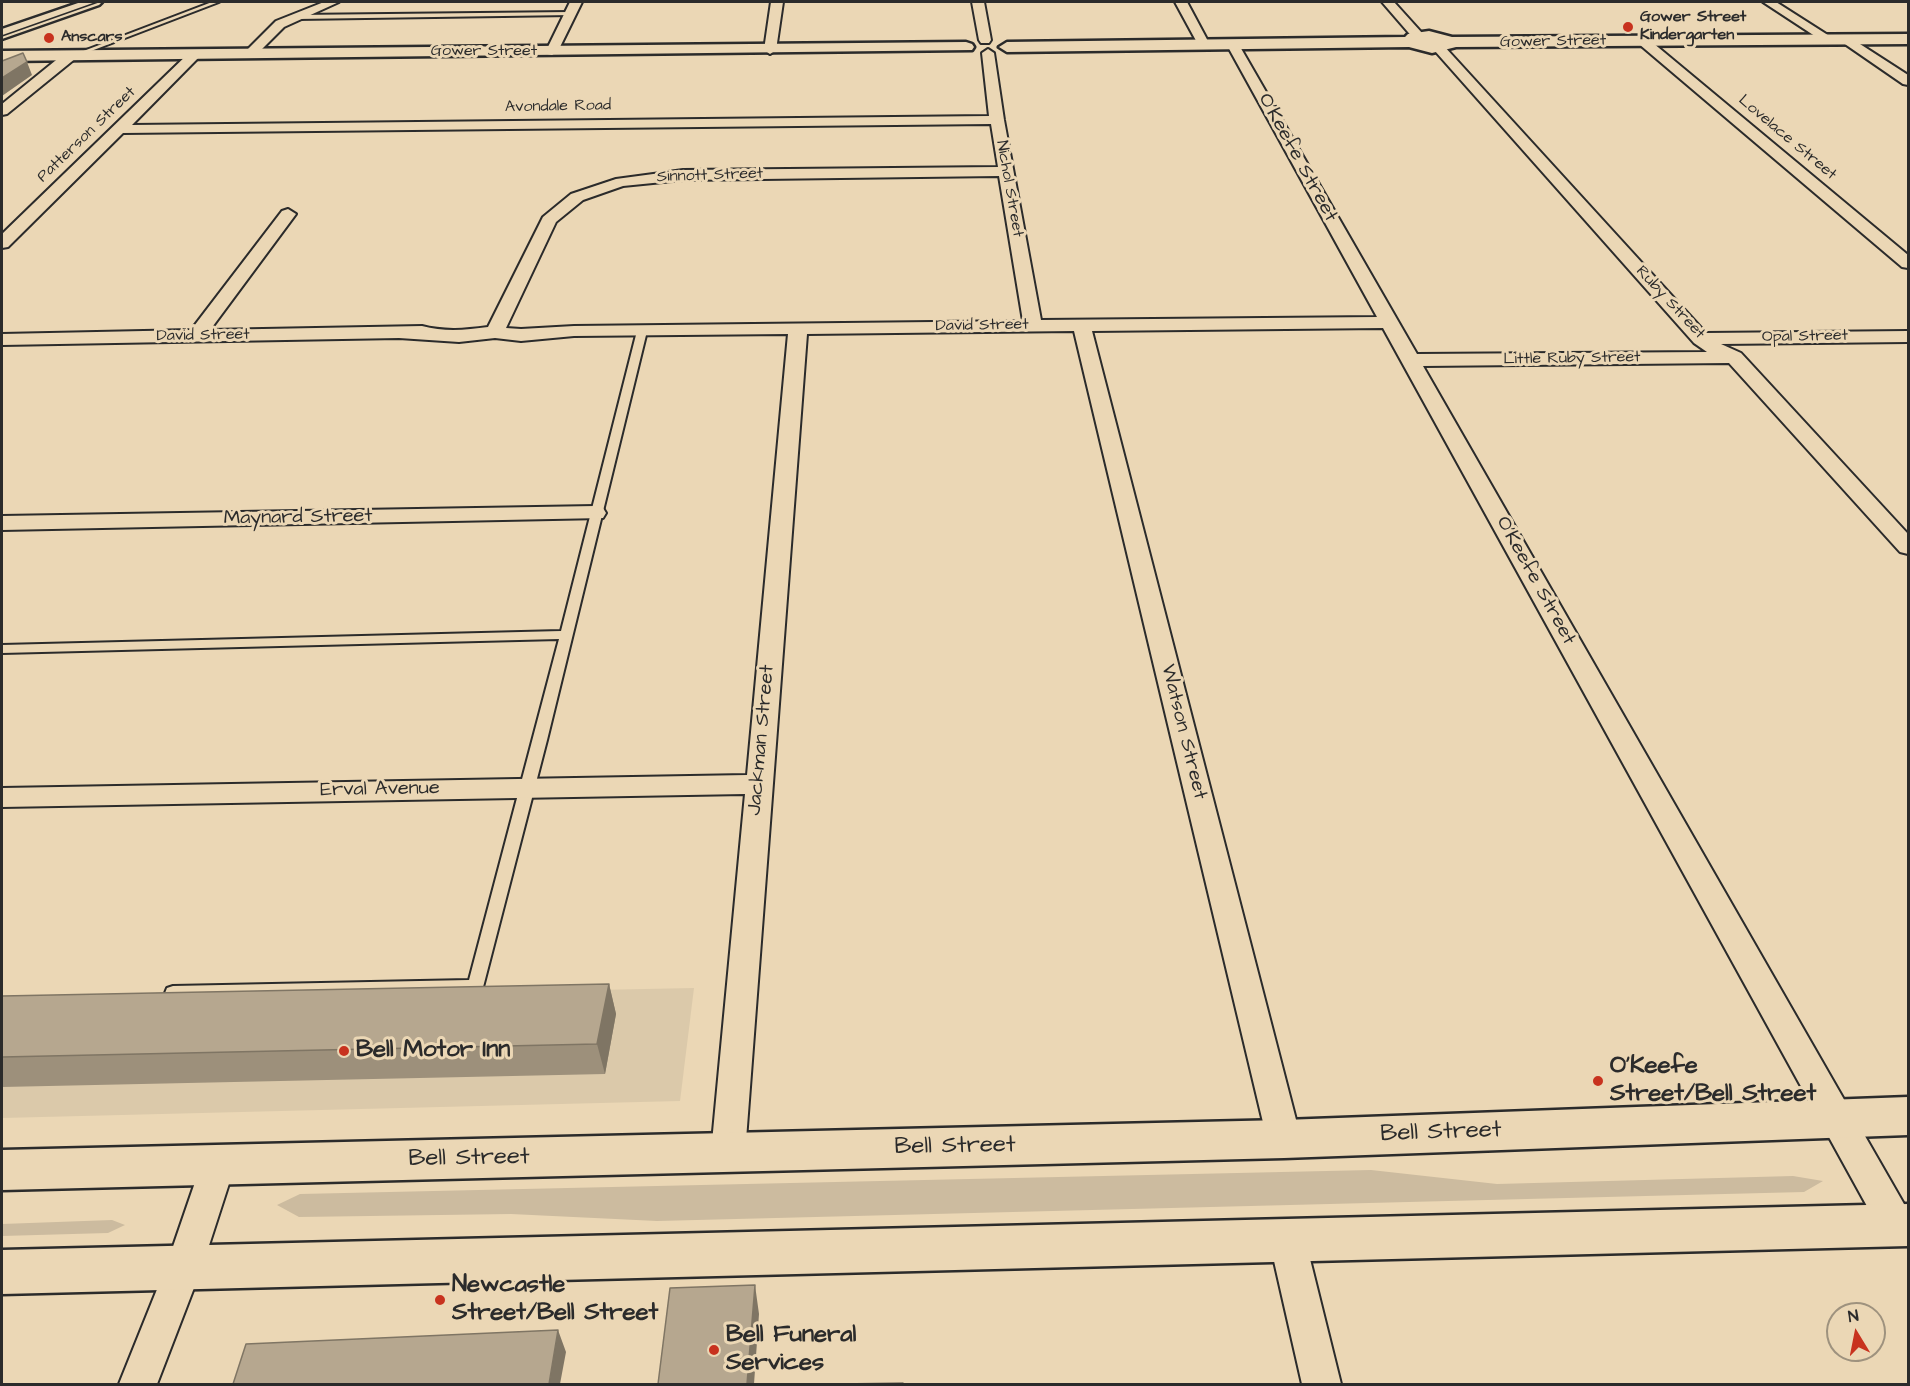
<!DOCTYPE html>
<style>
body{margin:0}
#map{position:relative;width:1910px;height:1386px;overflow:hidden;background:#ebd7b5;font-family:"Architects Daughter",sans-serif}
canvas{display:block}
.frame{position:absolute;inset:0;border:3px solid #2b2b2b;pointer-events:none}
.north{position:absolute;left:1826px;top:1302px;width:60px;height:60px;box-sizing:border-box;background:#ebd7b5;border:2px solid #9e927e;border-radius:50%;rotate:350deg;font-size:16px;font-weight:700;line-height:24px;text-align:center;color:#2b2b2b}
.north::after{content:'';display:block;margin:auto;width:21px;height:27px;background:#c8321e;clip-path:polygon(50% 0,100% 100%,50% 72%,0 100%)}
</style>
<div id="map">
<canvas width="1910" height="1386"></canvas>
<div class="frame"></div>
<div class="north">N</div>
</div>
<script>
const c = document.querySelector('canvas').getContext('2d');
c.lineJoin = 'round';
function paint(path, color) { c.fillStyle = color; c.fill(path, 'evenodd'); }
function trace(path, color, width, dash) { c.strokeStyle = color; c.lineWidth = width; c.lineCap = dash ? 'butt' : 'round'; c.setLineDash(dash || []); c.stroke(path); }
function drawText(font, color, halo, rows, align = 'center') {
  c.font = font + ' "Architects Daughter",sans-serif'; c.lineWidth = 6; c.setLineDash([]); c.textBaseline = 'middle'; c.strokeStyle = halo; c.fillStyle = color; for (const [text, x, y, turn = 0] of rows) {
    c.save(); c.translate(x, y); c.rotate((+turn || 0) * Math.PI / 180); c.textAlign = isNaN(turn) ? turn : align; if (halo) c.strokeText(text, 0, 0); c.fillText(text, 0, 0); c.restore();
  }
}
paint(new Path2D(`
 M 694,988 L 680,1101 L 2,1118 L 2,1002 Z`), '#dbc9aa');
paint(new Path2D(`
 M 1371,1170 L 1497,1184 L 1793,1176 L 1823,1181 L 1804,1192 L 657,1221 L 511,1214 L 299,1217 L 277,1205 L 300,1194 Z
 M 112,1220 L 125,1225 L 108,1233 L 2,1236 L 2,1224 Z`), '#ccbb9f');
const lane = new Path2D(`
 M 212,2 L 219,2 L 78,56 L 73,55 Z
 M 570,12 L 572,15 L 297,19 L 294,17 L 297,15 Z
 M 642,328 L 647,331 L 547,740 L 482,991 L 476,993 L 173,1000 L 167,998 L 165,993 L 167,988 L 173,986 L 469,980 L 559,639 L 2,653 L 2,645 L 561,631 L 637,331 Z`);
const street = new Path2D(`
 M 324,2 L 339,2 L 284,27 L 255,56 L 250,57 L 244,53 L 276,21 Z
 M 570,2 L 582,2 L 558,51 L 552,55 L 547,54 L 546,51 Z
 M 771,2 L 783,2 L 776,50 L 770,54 L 764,50 Z
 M 972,2 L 984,2 L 991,40 L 989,43 L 981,43 L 979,40 Z
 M 1175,2 L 1187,2 L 1210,45 L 1208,48 L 1200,48 Z
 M 1382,2 L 1394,2 L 1422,33 L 1424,36 L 1422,39 L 1414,39 Z
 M 1763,2 L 1776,2 L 1834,39 L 1828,43 L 1824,42 Z
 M 1846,35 L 1908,75 L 1908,85 L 1903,84 L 1842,42 L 1840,39 Z
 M 1643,37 L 1647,38 L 1908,255 L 1908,268 L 1902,267 L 1639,44 L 1637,41 L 1639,38 Z
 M 1233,41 L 1239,45 L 1417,354 L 1707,352 L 1694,343 L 1435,51 L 1433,48 L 1439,44 L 1443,45 L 1706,333 L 1908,331 L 1908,342 L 1721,344 L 1741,353 L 1908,534 L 1908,554 L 1900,552 L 1729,363 L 1423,366 L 1908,1211 L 1908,1237 L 1897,1241 L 1884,1237 L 1383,328 L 1092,331 L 1301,1139 L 1296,1150 L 1284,1154 L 1272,1150 L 1267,1139 L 1074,331 L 807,334 L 745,1153 L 740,1164 L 728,1168 L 716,1164 L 711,1153 L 745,794 L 2,807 L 2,788 L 747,775 L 788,334 L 574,336 L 521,341 L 495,338 L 459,342 L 399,338 L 2,345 L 2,334 L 191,330 L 282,211 L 288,209 L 296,214 L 210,330 L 422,326 C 444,332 466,330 488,327 L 543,217 L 571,194 L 616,179 L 683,170 L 998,167 L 991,124 L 123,133 L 8,247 L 2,248 L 2,234 L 191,51 L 201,51 L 202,54 L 132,125 L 989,116 L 982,53 L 988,49 L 994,53 L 1004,120 L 1041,320 L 1377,317 L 1227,45 ZM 999,176 L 1023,321 L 574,326 L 521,329 L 506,328 L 556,222 L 583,200 L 623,186 L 683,180 Z
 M 71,51 L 77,55 L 76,58 L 7,114 L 2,115 L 2,104 L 66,52 Z
 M 595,506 L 603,508 L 606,513 L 603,518 L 2,530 L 2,516 Z
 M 218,1150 L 230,1154 L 235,1165 L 202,1267 L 157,1384 L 119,1384 L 166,1267 L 201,1165 L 206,1154 Z
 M 1287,1222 L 1300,1227 L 1305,1239 L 1341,1384 L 1302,1384 L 1269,1239 L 1274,1227 Z`);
const secondary = new Path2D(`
 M 81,2 L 102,2 L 99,5 L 2,39 L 2,29 Z
 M 1429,31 L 1452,37 L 1908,34 L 1908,44 L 1456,47 L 1432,53 L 1409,47 L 1007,52 L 999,47 L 1007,42 L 1405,37 L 1408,34 Z
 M 966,42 L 972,44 L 974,47 L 972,50 L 2,61 L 2,51 Z`);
const highway = new Path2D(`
 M 1908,1097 L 1908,1135 L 1284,1158 L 2,1190 L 2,1150 L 1284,1120 Z
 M 1908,1204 L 1908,1246 L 2,1294 L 2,1250 Z`);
trace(lane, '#2b2b2b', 4);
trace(street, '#2b2b2b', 4);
trace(secondary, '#2b2b2b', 5);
trace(highway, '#2b2b2b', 5);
paint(lane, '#ebd7b5');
paint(street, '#ebd7b5');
paint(secondary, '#ebd7b5');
paint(highway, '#ebd7b5');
trace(new Path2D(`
 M 2,36 L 98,2`), '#2b2b2b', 1.5);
paint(new Path2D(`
 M 609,984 L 616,1014 L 605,1074 L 2,1087 L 2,998 Z`), '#9d907b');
paint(new Path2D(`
 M 27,62 L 32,75 L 2,96 L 2,78 Z
 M 609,984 L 616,1014 L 605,1074 L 597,1044 Z
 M 755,1285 L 759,1314 L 754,1384 L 747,1384 Z
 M 558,1330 L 566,1352 L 560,1384 L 549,1384 Z`), '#7f7564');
const building = new Path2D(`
 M 23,53 L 27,62 L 2,78 L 2,61 Z
 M 609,984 L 597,1044 L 2,1057 L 2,996 Z
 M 755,1285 L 747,1384 L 658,1384 L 670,1288 Z
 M 558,1330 L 549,1384 L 233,1384 L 246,1344 Z
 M 903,1383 L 903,1384 L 841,1384 Z`);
paint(building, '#b6a78f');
trace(building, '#7f7564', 1.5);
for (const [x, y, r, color] of [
 [1628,27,6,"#c8321e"],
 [49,38,6,"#c8321e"],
 [344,1051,6,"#c8321e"],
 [1598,1081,6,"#c8321e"],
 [440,1300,6,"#c8321e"],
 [714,1350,6,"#c8321e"]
]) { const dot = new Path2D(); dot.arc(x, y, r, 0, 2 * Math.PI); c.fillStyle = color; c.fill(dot); trace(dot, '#ebd7b5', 2); }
drawText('bold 16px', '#2b2b2b', '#ebd7b5', [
 ["Gower Street",1640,18],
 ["Kindergarten",1640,36],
 ["Anscars",61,38]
], 'left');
drawText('16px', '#2b2b2b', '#ebd7b5', [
 ["Gower Street",1553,42,-1],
 ["Gower Street",484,52],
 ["Avondale Road",558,107,-1],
 ["Patterson Street",87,135,-44],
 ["Lovelace Street",1787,138,40],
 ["Sinnott Street",710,176,-2],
 ["Nichol Street",1009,189,80],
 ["Ruby Street",1670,303,47],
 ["David Street",982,326,-1],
 ["David Street",203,336,-1],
 ["Opal Street",1805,337,-1],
 ["Little Ruby Street",1572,359,-1]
]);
drawText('20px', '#2b2b2b', '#ebd7b5', [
 ["O'Keefe Street",1297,158,61],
 ["Maynard Street",298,518,-1],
 ["O'Keefe Street",1535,581,61],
 ["Watson Street",1183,732,76],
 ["Jackman Street",762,740,-85],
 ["Erval Avenue",380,790,-1]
]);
drawText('bold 24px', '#2b2b2b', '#ebd7b5', [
 ["Bell Motor Inn",356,1051],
 ["O'Keefe",1610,1067],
 ["Street/Bell Street",1610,1095],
 ["Newcastle",452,1286],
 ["Street/Bell Street",452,1314],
 ["Bell Funeral",726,1336],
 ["Services",726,1364]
], 'left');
drawText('24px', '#2b2b2b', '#ebd7b5', [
 ["Bell Street",1441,1133,-2],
 ["Bell Street",955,1147,-1],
 ["Bell Street",469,1159,-1]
]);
</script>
